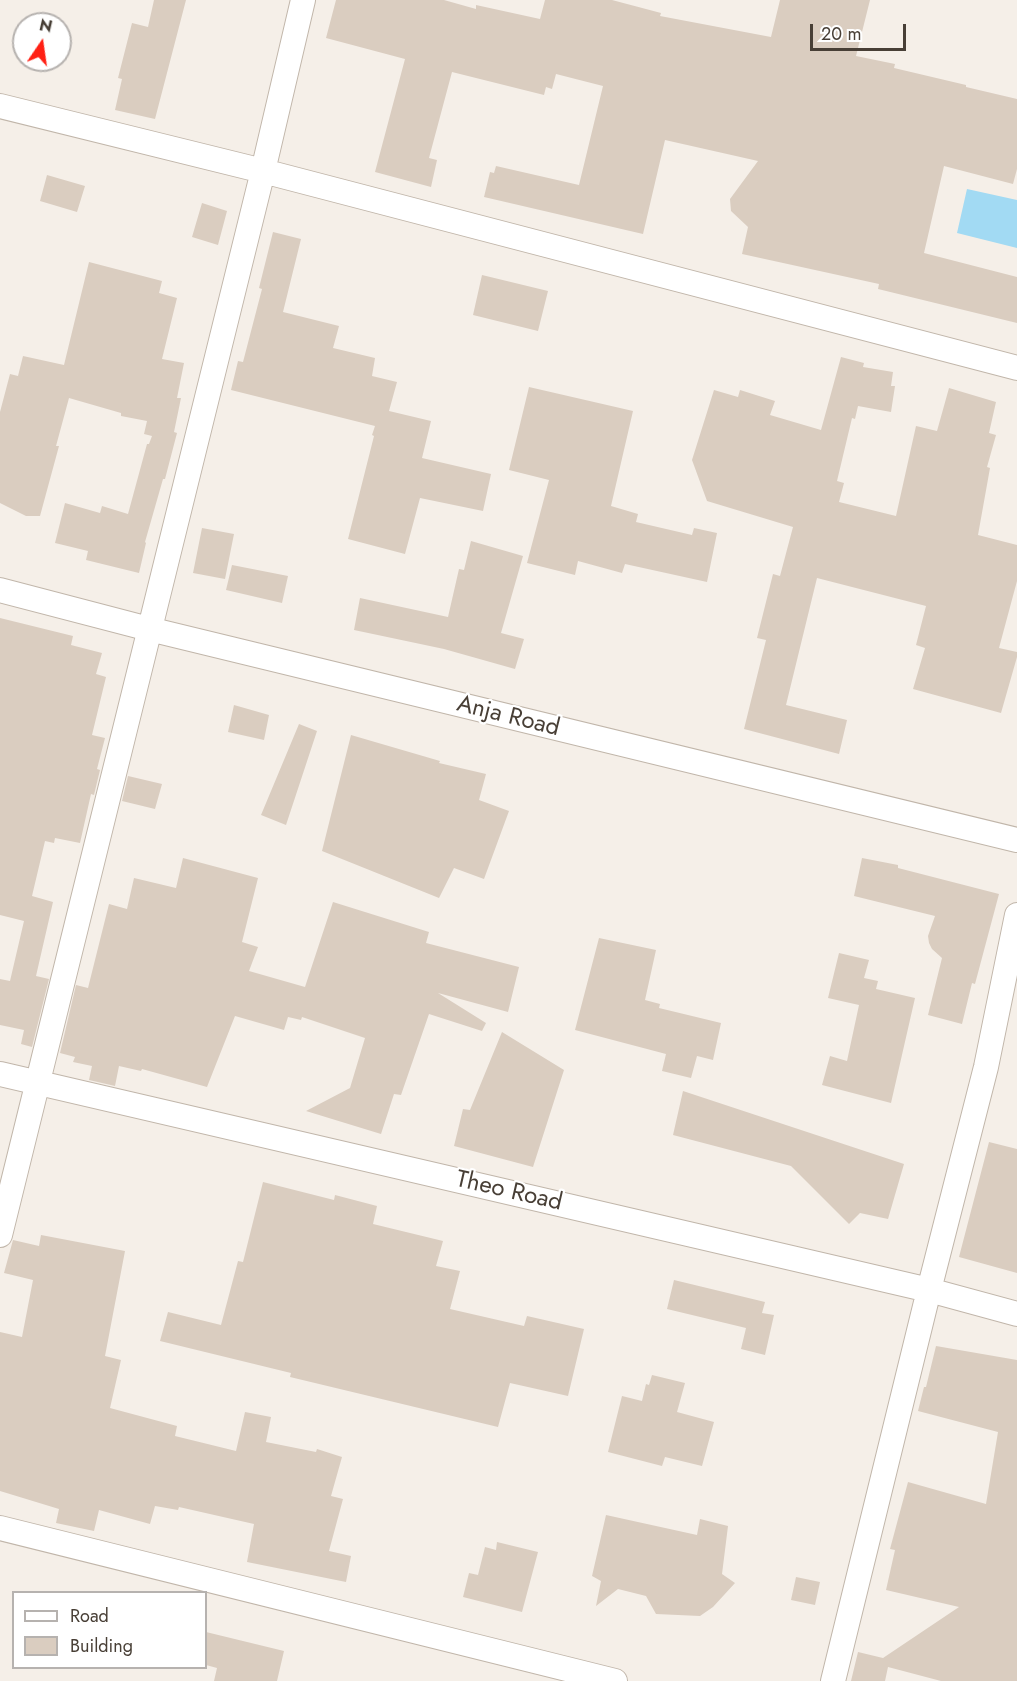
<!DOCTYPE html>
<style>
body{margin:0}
#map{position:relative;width:1017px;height:1681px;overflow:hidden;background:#f5efe8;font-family:Jost,sans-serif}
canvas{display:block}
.legend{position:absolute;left:12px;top:1591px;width:195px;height:78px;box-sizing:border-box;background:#fff;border:2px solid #b6b2af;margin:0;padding:8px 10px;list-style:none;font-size:18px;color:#483f36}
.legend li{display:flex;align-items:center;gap:12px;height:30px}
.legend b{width:30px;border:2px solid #b6b2af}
.north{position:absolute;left:12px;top:12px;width:60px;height:60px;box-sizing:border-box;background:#fff;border:2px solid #b6b2af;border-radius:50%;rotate:13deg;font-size:16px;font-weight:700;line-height:24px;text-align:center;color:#483f36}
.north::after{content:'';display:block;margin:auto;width:21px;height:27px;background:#ff2014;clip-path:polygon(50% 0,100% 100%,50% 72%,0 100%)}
.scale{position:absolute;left:810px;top:24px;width:96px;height:27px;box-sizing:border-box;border:3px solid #483f36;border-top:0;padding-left:8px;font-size:18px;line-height:21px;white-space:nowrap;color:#483f36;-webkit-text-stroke:4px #fff;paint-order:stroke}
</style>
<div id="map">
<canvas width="1017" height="1681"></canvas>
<ul class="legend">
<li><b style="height:8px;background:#fff"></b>Road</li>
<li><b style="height:16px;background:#dacdc0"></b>Building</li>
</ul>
<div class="north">N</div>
<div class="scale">20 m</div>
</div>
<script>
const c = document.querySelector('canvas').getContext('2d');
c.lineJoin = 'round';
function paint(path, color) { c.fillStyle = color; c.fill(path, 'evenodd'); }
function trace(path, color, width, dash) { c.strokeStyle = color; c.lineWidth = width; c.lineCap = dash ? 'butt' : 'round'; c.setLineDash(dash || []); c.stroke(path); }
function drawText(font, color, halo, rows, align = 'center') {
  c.font = font + ' Jost,sans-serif'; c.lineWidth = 4.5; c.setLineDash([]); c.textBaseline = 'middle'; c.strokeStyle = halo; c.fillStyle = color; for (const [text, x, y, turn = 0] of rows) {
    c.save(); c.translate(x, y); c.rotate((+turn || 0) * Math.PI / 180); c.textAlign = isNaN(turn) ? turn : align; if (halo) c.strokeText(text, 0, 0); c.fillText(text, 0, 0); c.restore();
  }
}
paint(new Path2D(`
 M 967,189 L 1017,200 L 1017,248 L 957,233 Z`), '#a2daf3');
paint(new Path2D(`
 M 154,0 L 186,0 L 155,119 L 115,110 L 122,79 L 118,78 L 132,23 L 148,27 Z
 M 336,0 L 444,0 L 476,9 L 476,5 L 540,19 L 545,0 L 612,0 L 661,13 L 660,16 L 771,37 L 780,0 L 870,0 L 856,56 L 895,64 L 894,68 L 966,85 L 966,87 L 1017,99 L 1017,169 L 1013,184 L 944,166 L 924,253 L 1017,277 L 1017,323 L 878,289 L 879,284 L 742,254 L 748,227 L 731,211 L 730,199 L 758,161 L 665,140 L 643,234 L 484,197 L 490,172 L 494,173 L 496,166 L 579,185 L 603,86 L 556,74 L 552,89 L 546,87 L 544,95 L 452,72 L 429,158 L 437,160 L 431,187 L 375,172 L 405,59 L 326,38 Z
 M 47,175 L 85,186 L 77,212 L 40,201 Z
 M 202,203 L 227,211 L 218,245 L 192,237 Z
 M 273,232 L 301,239 L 283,312 L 339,326 L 333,348 L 375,358 L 372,376 L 397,382 L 389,411 L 431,421 L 422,458 L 491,474 L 483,511 L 420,498 L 405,554 L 348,539 L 374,436 L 372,435 L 375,426 L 231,390 L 238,361 L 243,362 L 262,289 L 259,288 Z
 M 89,262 L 162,281 L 159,293 L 177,298 L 162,359 L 184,363 L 177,398 L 181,398 L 174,432 L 177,433 L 165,479 L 163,479 L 145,542 L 146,543 L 139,573 L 86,560 L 88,551 L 55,543 L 65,503 L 100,513 L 102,506 L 128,514 L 147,444 L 149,444 L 152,436 L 144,434 L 147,421 L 121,416 L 121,413 L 69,398 L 56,446 L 59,446 L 40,516 L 26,516 L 0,503 L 0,412 L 10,374 L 18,376 L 23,356 L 64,365 Z
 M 482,275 L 548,291 L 538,331 L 473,315 Z
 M 841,357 L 864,363 L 863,367 L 893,372 L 891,386 L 895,386 L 891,412 L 858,406 L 855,419 L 852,418 L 837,481 L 844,483 L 839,502 L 896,516 L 916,426 L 937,431 L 949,388 L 996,402 L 989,433 L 996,435 L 987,467 L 990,468 L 978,535 L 1017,545 L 1017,581 L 999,648 L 1017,652 L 1017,657 L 1001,713 L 913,689 L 925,648 L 916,645 L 926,606 L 817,578 L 786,705 L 847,720 L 839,754 L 744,729 L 766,640 L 757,638 L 773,574 L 780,576 L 793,527 L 707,501 L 692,460 L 714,390 L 738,397 L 740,390 L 775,401 L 770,415 L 821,430 Z
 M 529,387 L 633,411 L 611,506 L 638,514 L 636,522 L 692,535 L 694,528 L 717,533 L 707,582 L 625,564 L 622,573 L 578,561 L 575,575 L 527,563 L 549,480 L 509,470 Z
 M 202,528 L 234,534 L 225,579 L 193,573 Z
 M 471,541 L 523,556 L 501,633 L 524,639 L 515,669 L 444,649 L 354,630 L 360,598 L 448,617 L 459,569 L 464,570 Z
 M 232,565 L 288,576 L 282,603 L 226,590 Z
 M 0,618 L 73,636 L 71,645 L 102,653 L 96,674 L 106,677 L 92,735 L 105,738 L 97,769 L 100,770 L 94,795 L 91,794 L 80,843 L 55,838 L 54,843 L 45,841 L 32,896 L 53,902 L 36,976 L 49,979 L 32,1047 L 21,1044 L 24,1030 L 0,1025 L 0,979 L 10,981 L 24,921 L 0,915 Z
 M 234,705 L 269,715 L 264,740 L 228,732 Z
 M 299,724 L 317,731 L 286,825 L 261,815 Z
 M 351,735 L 440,761 L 439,763 L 486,774 L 479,800 L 509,811 L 484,879 L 454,868 L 439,898 L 322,851 Z
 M 128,776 L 162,784 L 155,809 L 122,801 Z
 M 183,858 L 258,878 L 242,942 L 258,947 L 249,971 L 305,987 L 333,902 L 429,932 L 426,943 L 519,967 L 508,1012 L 438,993 L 486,1023 L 482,1031 L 429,1014 L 401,1095 L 394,1094 L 381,1134 L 306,1111 L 350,1088 L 365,1038 L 302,1017 L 301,1020 L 288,1017 L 284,1030 L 235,1016 L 207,1087 L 142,1069 L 141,1071 L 119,1066 L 115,1086 L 89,1080 L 92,1066 L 73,1062 L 75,1057 L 60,1053 L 76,985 L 88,988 L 109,904 L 127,909 L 134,878 L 176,888 Z
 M 862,858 L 898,865 L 898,868 L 999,894 L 975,984 L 972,983 L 962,1024 L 928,1015 L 942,958 L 932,949 L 929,943 L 928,936 L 935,916 L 854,896 Z
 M 599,938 L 656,950 L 645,1000 L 660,1004 L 659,1008 L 721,1023 L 713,1060 L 697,1056 L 691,1078 L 662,1071 L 666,1054 L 575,1030 Z
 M 839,953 L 869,960 L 864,978 L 878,981 L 876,989 L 915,998 L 891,1103 L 822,1085 L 830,1056 L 847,1061 L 859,1005 L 828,998 Z
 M 502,1032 L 564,1070 L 533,1167 L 454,1146 L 463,1109 L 470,1110 Z
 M 683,1091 L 904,1164 L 888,1219 L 860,1213 L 849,1224 L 791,1166 L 673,1135 Z
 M 989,1142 L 1017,1149 L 1017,1273 L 959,1257 Z
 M 263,1182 L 334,1200 L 335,1195 L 377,1206 L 373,1224 L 443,1241 L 436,1266 L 460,1271 L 450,1309 L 524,1326 L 527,1316 L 584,1329 L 568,1396 L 510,1383 L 498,1427 L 290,1377 L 291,1373 L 160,1341 L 168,1312 L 221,1325 L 238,1261 L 243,1262 Z
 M 41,1235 L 125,1251 L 105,1356 L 121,1360 L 110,1408 L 177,1426 L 175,1436 L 236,1451 L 245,1412 L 271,1417 L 266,1442 L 316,1452 L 317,1449 L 342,1457 L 331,1496 L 343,1499 L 329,1551 L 351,1556 L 346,1582 L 247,1562 L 254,1524 L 179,1507 L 178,1510 L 155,1506 L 150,1524 L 99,1510 L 94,1531 L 56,1523 L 59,1509 L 0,1491 L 0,1332 L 22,1337 L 33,1280 L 4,1273 L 13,1240 L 39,1246 Z
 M 674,1280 L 765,1302 L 762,1313 L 774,1315 L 765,1355 L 741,1349 L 746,1328 L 667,1309 Z
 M 936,1346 L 1017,1360 L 1017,1681 L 941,1681 L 888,1667 L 885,1681 L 851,1681 L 858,1652 L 883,1658 L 959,1607 L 886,1590 L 895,1550 L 890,1549 L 908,1482 L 986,1504 L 998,1432 L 918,1411 L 924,1387 L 926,1387 Z
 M 652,1375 L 685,1383 L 677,1412 L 714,1422 L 702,1466 L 665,1457 L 662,1466 L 608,1452 L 622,1396 L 642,1401 L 646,1384 L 649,1385 Z
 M 606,1515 L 697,1535 L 700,1519 L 728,1526 L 722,1574 L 735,1583 L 713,1607 L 700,1616 L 656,1614 L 646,1596 L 618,1589 L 596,1606 L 601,1581 L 592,1576 Z
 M 497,1542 L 538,1552 L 522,1612 L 463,1597 L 469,1573 L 478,1575 L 485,1547 L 496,1550 Z
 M 796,1577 L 820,1582 L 815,1605 L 791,1600 Z
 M 206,1632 L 284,1651 L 277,1681 L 214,1681 L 217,1668 L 206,1665 Z`), '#dacdc0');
const minor = new Path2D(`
 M 0,106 L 263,171 L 1017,368
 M 0,590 L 149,629 L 1017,840
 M 0,1074 L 929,1290 L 1017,1314
 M 0,1235 L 263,171 L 303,0
 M 0,1528 L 615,1681
 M 833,1681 L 929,1290 L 986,1067 L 1017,915`);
trace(minor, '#c1b6aa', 26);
trace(minor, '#fff', 24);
drawText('24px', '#483f36', '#fff', [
 ["Anja Road",508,717,14],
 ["Theo Road",509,1192,13]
]);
</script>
